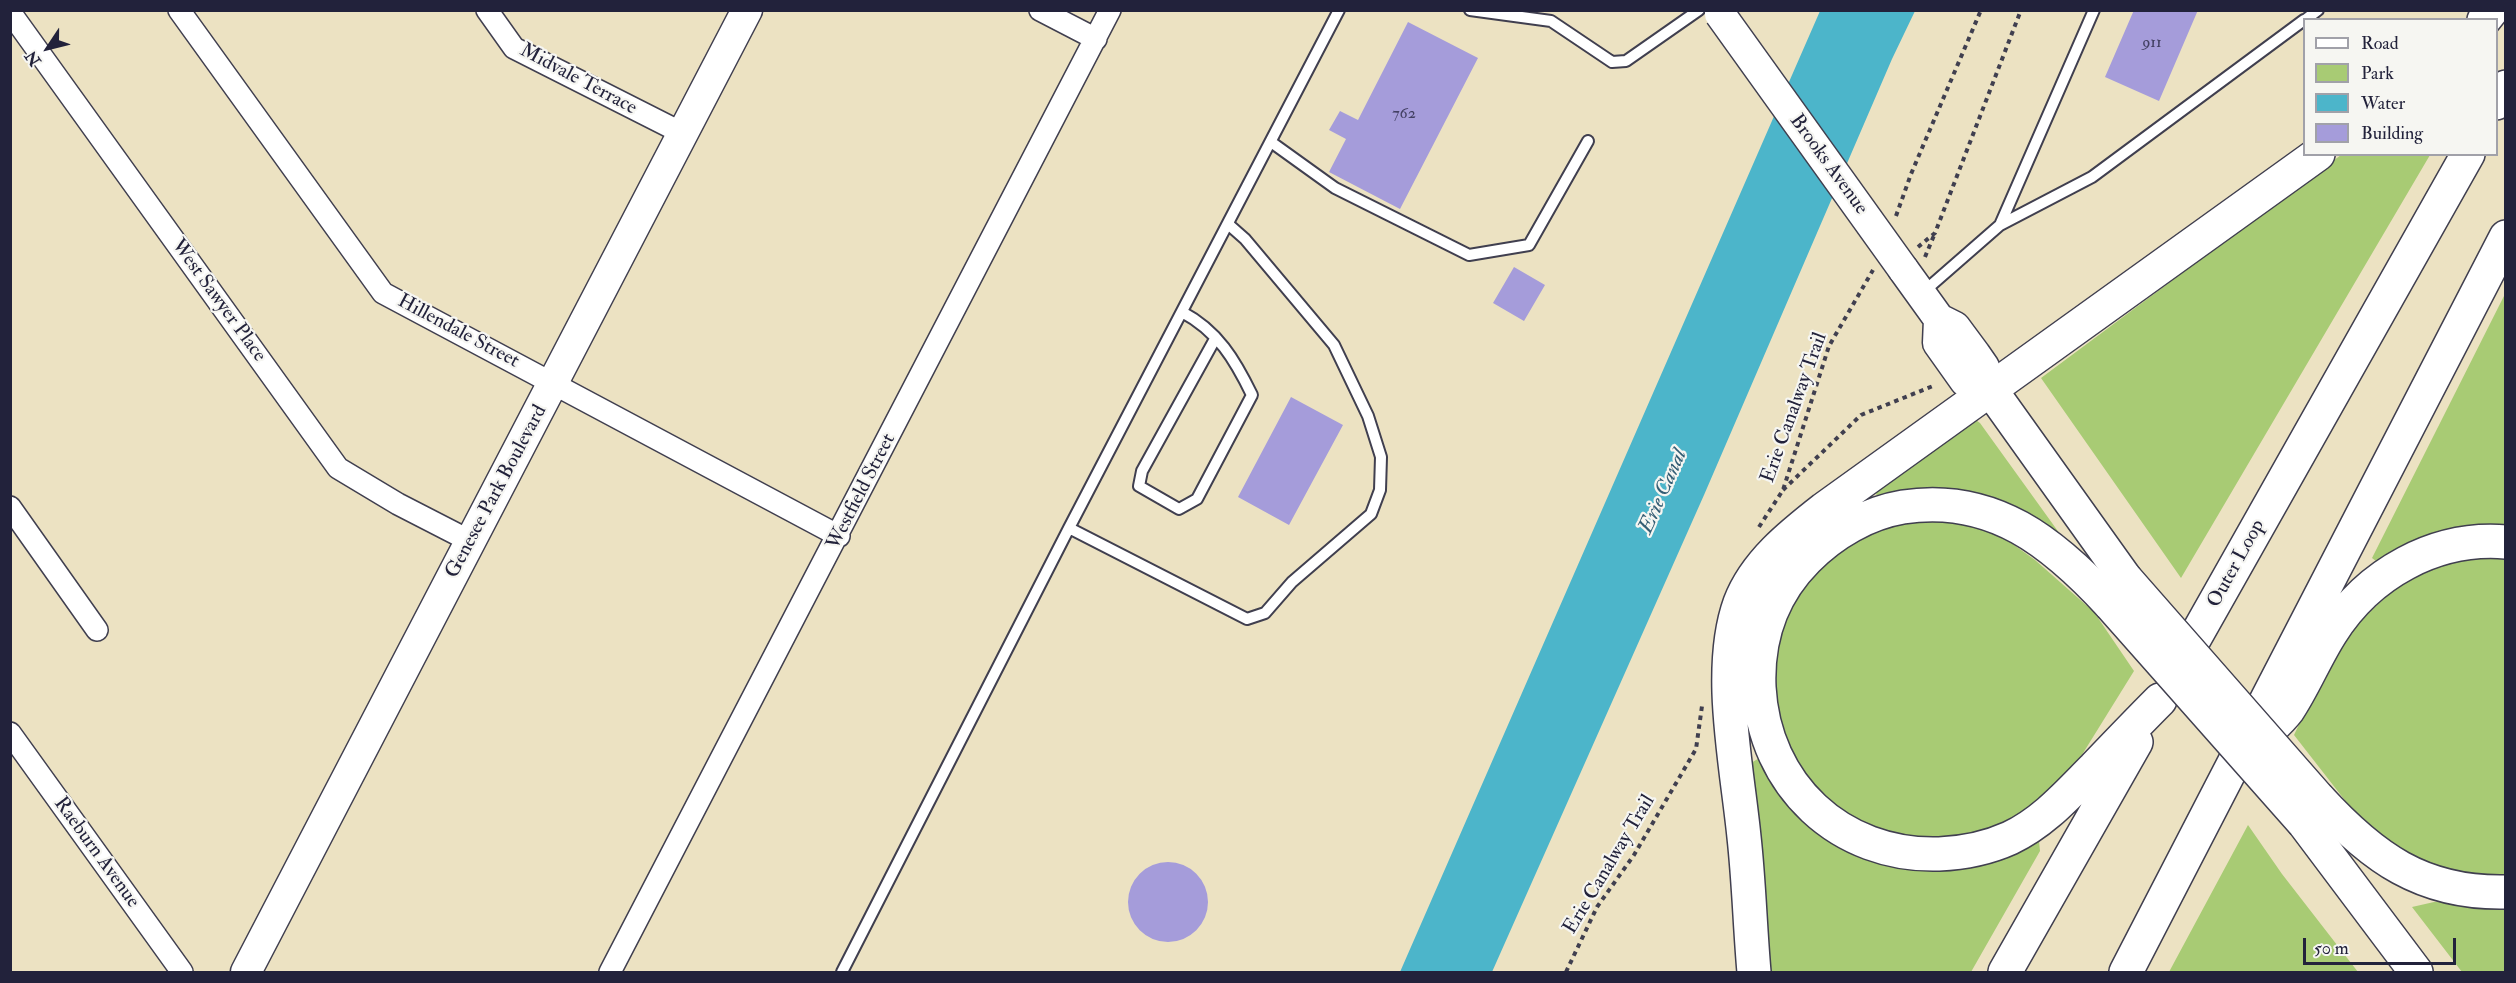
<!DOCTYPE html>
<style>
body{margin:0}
#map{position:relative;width:2516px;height:983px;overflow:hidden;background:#ece2c2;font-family:"IM FELL Double Pica",serif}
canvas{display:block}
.frame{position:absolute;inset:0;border:12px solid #22223b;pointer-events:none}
.legend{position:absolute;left:2303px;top:18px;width:195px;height:138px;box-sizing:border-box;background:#f6f6f2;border:2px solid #a1a1a9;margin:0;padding:8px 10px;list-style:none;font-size:18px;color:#22223b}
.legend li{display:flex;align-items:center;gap:12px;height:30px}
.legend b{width:30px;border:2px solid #a1a1a9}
.north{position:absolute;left:18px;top:18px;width:60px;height:60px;-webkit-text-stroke:4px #f6f6f2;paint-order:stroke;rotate:235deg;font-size:16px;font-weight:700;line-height:24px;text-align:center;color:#22223b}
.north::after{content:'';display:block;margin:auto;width:21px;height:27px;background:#22223b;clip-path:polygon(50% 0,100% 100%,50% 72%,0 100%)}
.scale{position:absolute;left:2303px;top:938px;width:153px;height:27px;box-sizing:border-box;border:3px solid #22223b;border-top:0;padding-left:8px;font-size:18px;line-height:21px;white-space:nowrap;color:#22223b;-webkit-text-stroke:4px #f6f6f2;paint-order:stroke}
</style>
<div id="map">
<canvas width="2516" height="983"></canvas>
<div class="frame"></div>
<ul class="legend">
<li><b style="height:8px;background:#fff"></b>Road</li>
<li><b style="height:16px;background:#a8cb74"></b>Park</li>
<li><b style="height:16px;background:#4cb5ca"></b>Water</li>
<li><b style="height:16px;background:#a59cda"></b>Building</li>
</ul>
<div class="north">N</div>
<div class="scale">50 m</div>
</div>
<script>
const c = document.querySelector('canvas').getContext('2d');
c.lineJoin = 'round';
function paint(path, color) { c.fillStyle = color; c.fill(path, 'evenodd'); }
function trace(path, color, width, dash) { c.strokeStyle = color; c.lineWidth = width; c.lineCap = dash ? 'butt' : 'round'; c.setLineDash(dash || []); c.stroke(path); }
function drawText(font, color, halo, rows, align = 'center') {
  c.font = font + ' "IM FELL Double Pica",serif'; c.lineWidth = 4.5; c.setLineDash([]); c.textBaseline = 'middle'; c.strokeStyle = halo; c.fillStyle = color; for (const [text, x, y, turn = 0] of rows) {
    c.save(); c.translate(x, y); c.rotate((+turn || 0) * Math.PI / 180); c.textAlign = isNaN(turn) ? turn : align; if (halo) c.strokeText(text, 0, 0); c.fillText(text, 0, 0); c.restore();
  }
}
paint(new Path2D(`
 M 2341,155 L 2430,155 L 2181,578 L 2041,378 Z
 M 2505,294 L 2505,530 L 2385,568 L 2372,558 Z
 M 1973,418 L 1980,423 L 2065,541 L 1880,504 L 1874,488 Z
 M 1902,520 L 1966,523 L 2003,537 L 2035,560 L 2094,612 L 2134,671 L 2080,758 L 2049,796 L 2006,829 L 1943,844 L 1869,829 L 1831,805 L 1800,772 L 1782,733 L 1774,695 L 1772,663 L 1780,628 L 1792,601 L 1813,574 L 1837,550 L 1869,531 Z
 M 2505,555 L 2505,879 L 2485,880 L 2414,862 L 2361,821 L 2294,735 L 2325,670 L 2356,625 L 2407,577 L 2432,564 Z
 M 1761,757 L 1820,831 L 1851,852 L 1879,864 L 1916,871 L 1950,871 L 1982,862 L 2031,839 L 2039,841 L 2040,851 L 1971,972 L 1769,972 L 1751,763 Z
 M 2248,825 L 2282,874 L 2358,972 L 2169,972 Z
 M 2434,902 L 2505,903 L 2505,972 L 2462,972 L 2412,907 Z`), '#a8cb74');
paint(new Path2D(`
 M 1820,11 L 1915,11 L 1892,59 L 1704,495 L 1492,972 L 1400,972 Z`), '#4cb5ca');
paint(new Path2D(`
 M 2134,10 L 2198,10 L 2159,101 L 2105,77 Z
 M 1408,22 L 1478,58 L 1400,209 L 1329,172 L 1346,139 L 1329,130 L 1340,111 L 1358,120 Z
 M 1514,267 L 1545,285 L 1524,321 L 1493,303 Z
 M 1291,397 L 1343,425 L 1289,525 L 1238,497 Z
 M1128 902a40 40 0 1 1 80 0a40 40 0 1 1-80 0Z`), '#a59cda');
const lane = new Path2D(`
 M 1470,10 L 1551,21 L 1612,62 L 1626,61 L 1699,10
 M 2305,20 L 2318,10
 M 1271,142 L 1335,188 L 1469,255 L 1529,245 L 1588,141
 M 2000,225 L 2094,10
 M 1921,294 L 2000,225 L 2092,177 L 2304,20
 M 1182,312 C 1218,331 1235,360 1252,395 L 1197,499 L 1179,509 L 1139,486 L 1142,471 L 1215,339
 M 1069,528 L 1247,619 L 1265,613 L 1292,582 L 1371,514 L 1380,490 L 1381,457 L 1368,416 L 1334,345 L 1245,239 L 1228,224
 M 842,972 L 1069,528 L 1339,10`);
const street = new Path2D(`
 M 179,10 L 383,293 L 839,536
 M 487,10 L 514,48 L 682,133
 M 1040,10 L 1096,39
 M 10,12 L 338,468 L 398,504 L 470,541
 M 10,507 L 97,630
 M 10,733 L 182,972
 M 610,972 L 1110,10`);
const secondary = new Path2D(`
 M 1903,269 L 1939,319 L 1955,327 L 1975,354 L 1984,367 L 1986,385 L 1990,389
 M 1939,319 L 1938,343 L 1965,381 L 1986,385
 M 246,972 L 747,10`);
const primary = new Path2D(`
 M 1990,389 L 2125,578
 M 2304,823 L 2416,972`);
const highway = new Path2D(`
 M 2484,20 L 2492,10
 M 2496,103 L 2506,87
 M 2111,605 C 2054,543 1993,493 1903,507 C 1867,513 1833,533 1807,559 C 1772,594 1757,639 1759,687 C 1764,785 1840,857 1939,854 C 1962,853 1988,848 2010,838 C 2044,822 2068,794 2094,768 C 2116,745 2138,722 2160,700
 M 2175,673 L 2468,154
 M 2256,743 C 2266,732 2279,722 2288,710 C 2304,686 2315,658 2331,633 C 2368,574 2435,536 2506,542
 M 2318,798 C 2372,857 2422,894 2506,892
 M 1754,972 C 1750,927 1749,882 1744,837 C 1737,766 1716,669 1740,603 C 1755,563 1792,534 1824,509 L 2318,154
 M 2005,972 L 2136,742
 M 2126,972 L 2506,237`);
trace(lane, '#403f4f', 14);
trace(street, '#403f4f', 24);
trace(secondary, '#403f4f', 33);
trace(primary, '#403f4f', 36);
trace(highway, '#403f4f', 36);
trace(new Path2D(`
 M 1896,216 L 1911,174 L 1981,10
 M 1918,247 L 1935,233 L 2021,10
 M 1925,257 L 1935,233
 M 1783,490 L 1861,415 L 1933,386
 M 1759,527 L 1783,490 L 1829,346 L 1873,270
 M 1566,972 L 1597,907 L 1634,855 L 1696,749 L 1702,706`), '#403f4f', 4, [4.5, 4.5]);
trace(lane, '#fff', 10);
trace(street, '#fff', 21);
trace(secondary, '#fff', 30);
trace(primary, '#fff', 33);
trace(highway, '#fff', 33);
const secondaryBridge = new Path2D(`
 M 1720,14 L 1903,269`);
const highwayBridge = new Path2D(`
 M 2125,578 L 2318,798
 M 2111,605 L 2304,823`);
trace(secondaryBridge, '#403f4f', 33, []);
trace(highwayBridge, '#403f4f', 36, []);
trace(secondaryBridge, '#fff', 30);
trace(highwayBridge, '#fff', 33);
drawText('16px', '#434063', null, [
 ["911",2152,44],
 ["762",1404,115]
]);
drawText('20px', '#22223b', '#f6f6f2', [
 ["Midvale Terrace",578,80,28],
 ["Brooks Avenue",1828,165,54],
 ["West Sawyer Place",218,301,54],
 ["Hillendale Street",458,332,28],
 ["Erie Canalway Trail",1795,408,-70],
 ["Genesee Park Boulevard",497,492,-62],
 ["Westfield Street",862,492,-63],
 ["Outer Loop",2237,564,-61],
 ["Raeburn Avenue",96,853,54],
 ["Erie Canalway Trail",1610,865,-59]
]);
drawText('italic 21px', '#335d74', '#f6f6f2', [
 ["Erie Canal",1664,492,-66]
]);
</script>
